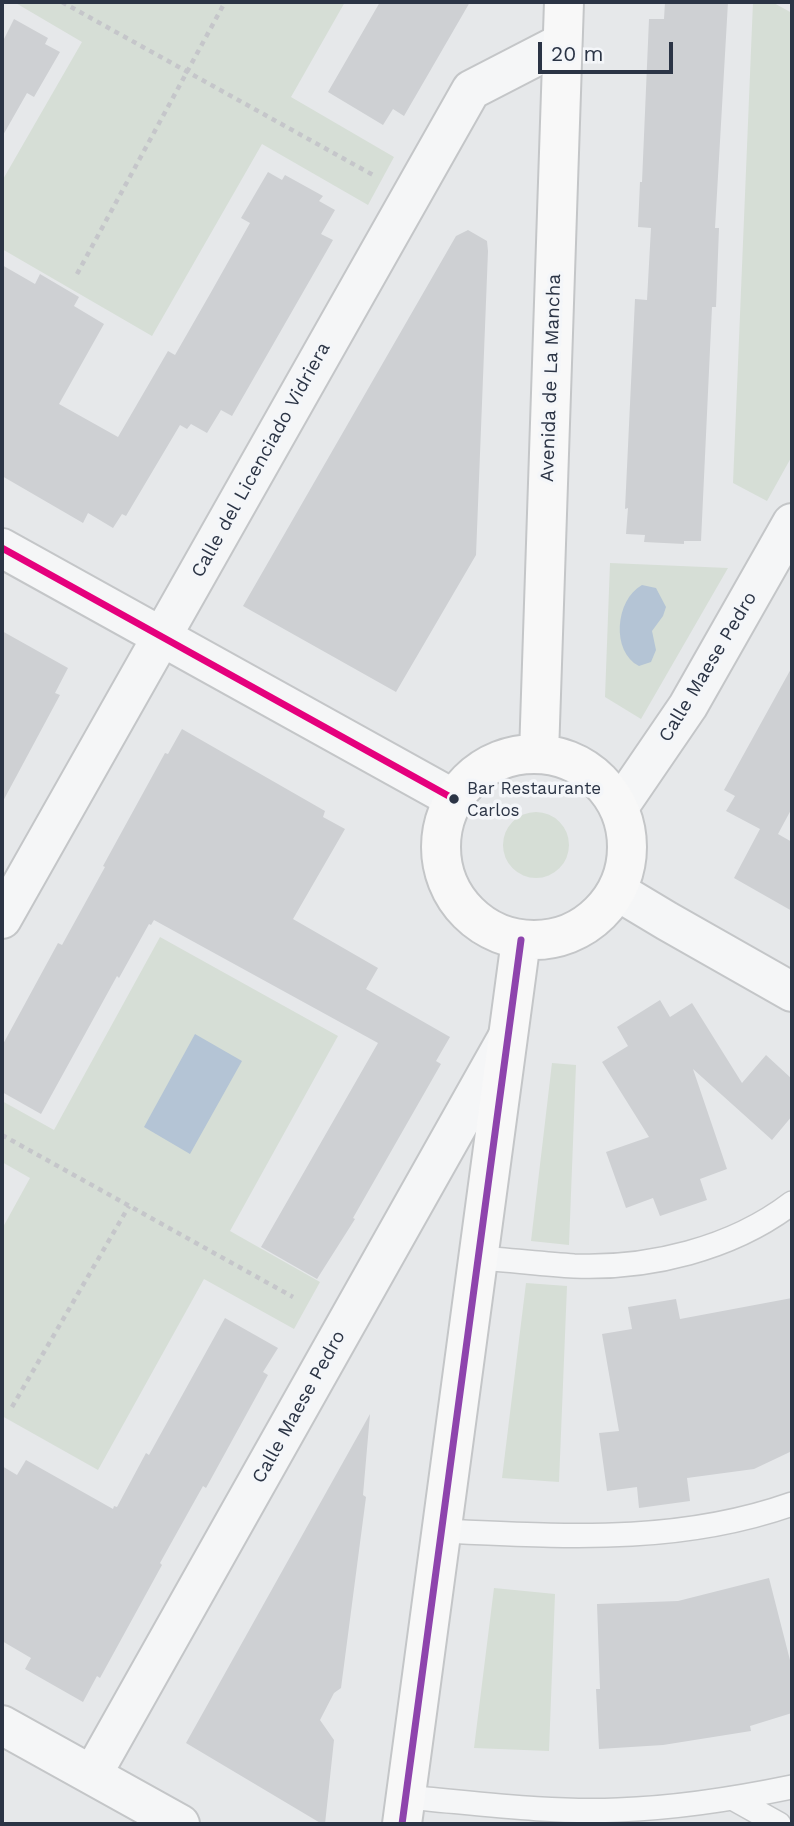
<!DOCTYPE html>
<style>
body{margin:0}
#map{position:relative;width:794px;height:1826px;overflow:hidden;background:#e6e8ea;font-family:"Work Sans",sans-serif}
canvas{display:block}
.frame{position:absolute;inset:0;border:4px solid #2b3445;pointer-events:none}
.scale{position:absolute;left:538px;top:42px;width:135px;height:32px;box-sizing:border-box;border:4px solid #2b3445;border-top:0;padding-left:9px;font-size:21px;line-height:24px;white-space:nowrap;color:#2b3445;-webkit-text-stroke:5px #f4f6f9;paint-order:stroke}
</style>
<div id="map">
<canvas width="794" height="1826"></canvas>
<div class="frame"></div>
<div class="scale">20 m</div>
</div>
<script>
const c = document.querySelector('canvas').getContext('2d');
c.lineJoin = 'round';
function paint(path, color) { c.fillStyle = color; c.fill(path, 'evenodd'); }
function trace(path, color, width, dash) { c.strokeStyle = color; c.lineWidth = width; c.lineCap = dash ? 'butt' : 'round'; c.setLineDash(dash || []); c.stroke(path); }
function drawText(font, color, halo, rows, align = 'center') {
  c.font = font + ' "Work Sans",sans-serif'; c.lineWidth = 7; c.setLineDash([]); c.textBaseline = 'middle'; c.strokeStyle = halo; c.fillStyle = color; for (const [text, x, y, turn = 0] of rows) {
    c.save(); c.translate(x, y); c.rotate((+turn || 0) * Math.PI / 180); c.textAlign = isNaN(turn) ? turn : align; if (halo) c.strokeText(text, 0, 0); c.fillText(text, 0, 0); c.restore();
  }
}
paint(new Path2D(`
 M 14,2 L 345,2 L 291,97 L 394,157 L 368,205 L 262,144 L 152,336 L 2,249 L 2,181 L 82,42 Z
 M 753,2 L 772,2 L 792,13 L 792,456 L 767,501 L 733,483 Z
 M 610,563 L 728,568 L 641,719 L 605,697 Z
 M503 845a33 33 0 1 1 66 0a33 33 0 1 1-66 0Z
 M 160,937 L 338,1036 L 230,1231 L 320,1282 L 294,1329 L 204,1279 L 98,1470 L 2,1416 L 2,1229 L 30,1178 L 2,1162 L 2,1101 L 54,1130 Z
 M 552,1063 L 576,1065 L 569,1245 L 531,1241 Z
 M 526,1283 L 567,1286 L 559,1482 L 502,1478 Z
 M 494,1588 L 555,1594 L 549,1751 L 474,1748 Z`), '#d6ded6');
paint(new Path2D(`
 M 642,585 L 656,588 L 666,607 L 663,616 L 652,631 L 656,650 L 651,662 L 639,666 C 611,652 615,600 642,585 Z
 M 195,1034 L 242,1061 L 190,1154 L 144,1127 Z`), '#b4c4d5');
paint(new Path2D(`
 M 380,2 L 470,2 L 404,116 L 393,109 L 383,125 L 328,92 Z
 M 665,2 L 728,2 L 715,228 L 719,228 L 716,307 L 712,307 L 701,541 L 684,541 L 684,544 L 644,542 L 645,535 L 626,534 L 628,508 L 625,509 L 635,299 L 647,300 L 651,228 L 638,227 L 640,182 L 642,182 L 649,19 L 664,19 Z
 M 14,19 L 48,38 L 45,44 L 60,52 L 34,97 L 27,93 L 2,137 L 2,43 Z
 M 268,172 L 282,180 L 285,175 L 323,196 L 319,201 L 335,210 L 321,234 L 333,240 L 232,416 L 221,410 L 207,433 L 191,424 L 187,429 L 180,425 L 126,516 L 122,514 L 113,528 L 88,513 L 83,523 L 2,476 L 2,265 L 35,284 L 40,274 L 79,297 L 74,306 L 104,324 L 59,404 L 118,437 L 168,351 L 175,355 L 210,294 L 250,223 L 241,218 Z
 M 468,230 L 487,241 L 488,251 L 476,555 L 396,692 L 243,606 L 456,236 Z
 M 2,631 L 68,668 L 55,693 L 60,695 L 2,803 Z
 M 792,667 L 792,808 L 778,834 L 792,842 L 792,911 L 734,878 L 760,829 L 726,811 L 735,796 L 724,790 Z
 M 182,729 L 325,811 L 323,817 L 345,829 L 293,919 L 378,968 L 366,989 L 450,1037 L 436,1061 L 441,1064 L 353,1218 L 355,1219 L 317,1279 L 261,1247 L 378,1043 L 154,920 L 151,925 L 149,924 L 119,978 L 117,976 L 41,1114 L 2,1092 L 2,1046 L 58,943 L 62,945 L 105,867 L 103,866 L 165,753 L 168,754 Z
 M 660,1000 L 670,1017 L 692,1003 L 742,1083 L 766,1055 L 792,1079 L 792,1116 L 772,1140 L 693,1069 L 727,1169 L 700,1179 L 707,1200 L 660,1216 L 653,1198 L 626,1208 L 606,1152 L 649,1137 L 602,1062 L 628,1046 L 617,1027 Z
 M 792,1298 L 792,1451 L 754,1469 L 687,1478 L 690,1501 L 639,1508 L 637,1487 L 607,1491 L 599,1433 L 619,1431 L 602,1334 L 632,1329 L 628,1307 L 676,1299 L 680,1319 Z
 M 225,1318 L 278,1348 L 263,1372 L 268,1375 L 206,1488 L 203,1486 L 160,1563 L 162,1565 L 100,1678 L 97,1676 L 83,1702 L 25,1669 L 31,1658 L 2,1641 L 2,1466 L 17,1475 L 26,1460 L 113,1509 L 114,1506 L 117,1507 L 146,1453 L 149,1455 Z
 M 370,1414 L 363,1495 L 366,1497 L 341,1688 L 334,1693 L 320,1720 L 334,1740 L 325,1824 L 322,1824 L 186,1743 Z
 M 769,1578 L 792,1668 L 792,1713 L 750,1726 L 751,1731 L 663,1745 L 599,1749 L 596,1689 L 600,1689 L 597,1604 L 678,1601 Z`), '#ced0d3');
const lane = new Path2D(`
 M 478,1258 C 510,1260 542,1264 574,1266 C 649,1269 732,1249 792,1203
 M 440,1531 C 561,1536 676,1545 792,1504
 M 405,1797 C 476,1803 547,1813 618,1810 C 677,1808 734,1799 792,1787
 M 734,1799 L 779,1824`);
const street = new Path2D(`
 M 2,548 L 454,799
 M 619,807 L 688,706 L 792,523
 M 617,891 L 667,921 L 792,992
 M 2,919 L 471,90 L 562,43
 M 2,1725 L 180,1824
 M 92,1775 L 507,1038`);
const secondary = new Path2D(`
 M 539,754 L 564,2
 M441 847a93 93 0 1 1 186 0a93 93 0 1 1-186 0Z
 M 402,1824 L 521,940`);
trace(lane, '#c4c6c8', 26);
trace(street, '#c4c6c8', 42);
trace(secondary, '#c4c6c8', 42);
trace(new Path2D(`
 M 62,2 L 373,175
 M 77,274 L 225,2
 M 2,1135 L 293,1297
 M 12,1407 L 129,1206`), '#c5c6ca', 4.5, [5, 5]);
trace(lane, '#f5f6f7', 23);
trace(street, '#f5f6f7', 38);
trace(secondary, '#f8f8f8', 38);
trace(new Path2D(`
 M 2,548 L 454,799`), '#e5007d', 7);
trace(new Path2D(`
 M 402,1824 L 521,940`), '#8e44ad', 7);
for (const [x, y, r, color] of [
 [454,799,6,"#2b3445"]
]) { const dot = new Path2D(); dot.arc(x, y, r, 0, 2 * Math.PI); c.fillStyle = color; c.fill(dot); trace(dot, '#f4f6f9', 2.5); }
drawText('17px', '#2b3445', '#f4f6f9', [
 ["Bar Restaurante",467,789],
 ["Carlos",467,811]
], 'left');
drawText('19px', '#2b3445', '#f4f6f9', [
 ["Avenida de La Mancha",551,378,-88],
 ["Calle del Licenciado Vidriera",261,460,-61],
 ["Calle Maese Pedro",708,667,-59],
 ["Calle Maese Pedro",299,1407,-61]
]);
</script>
